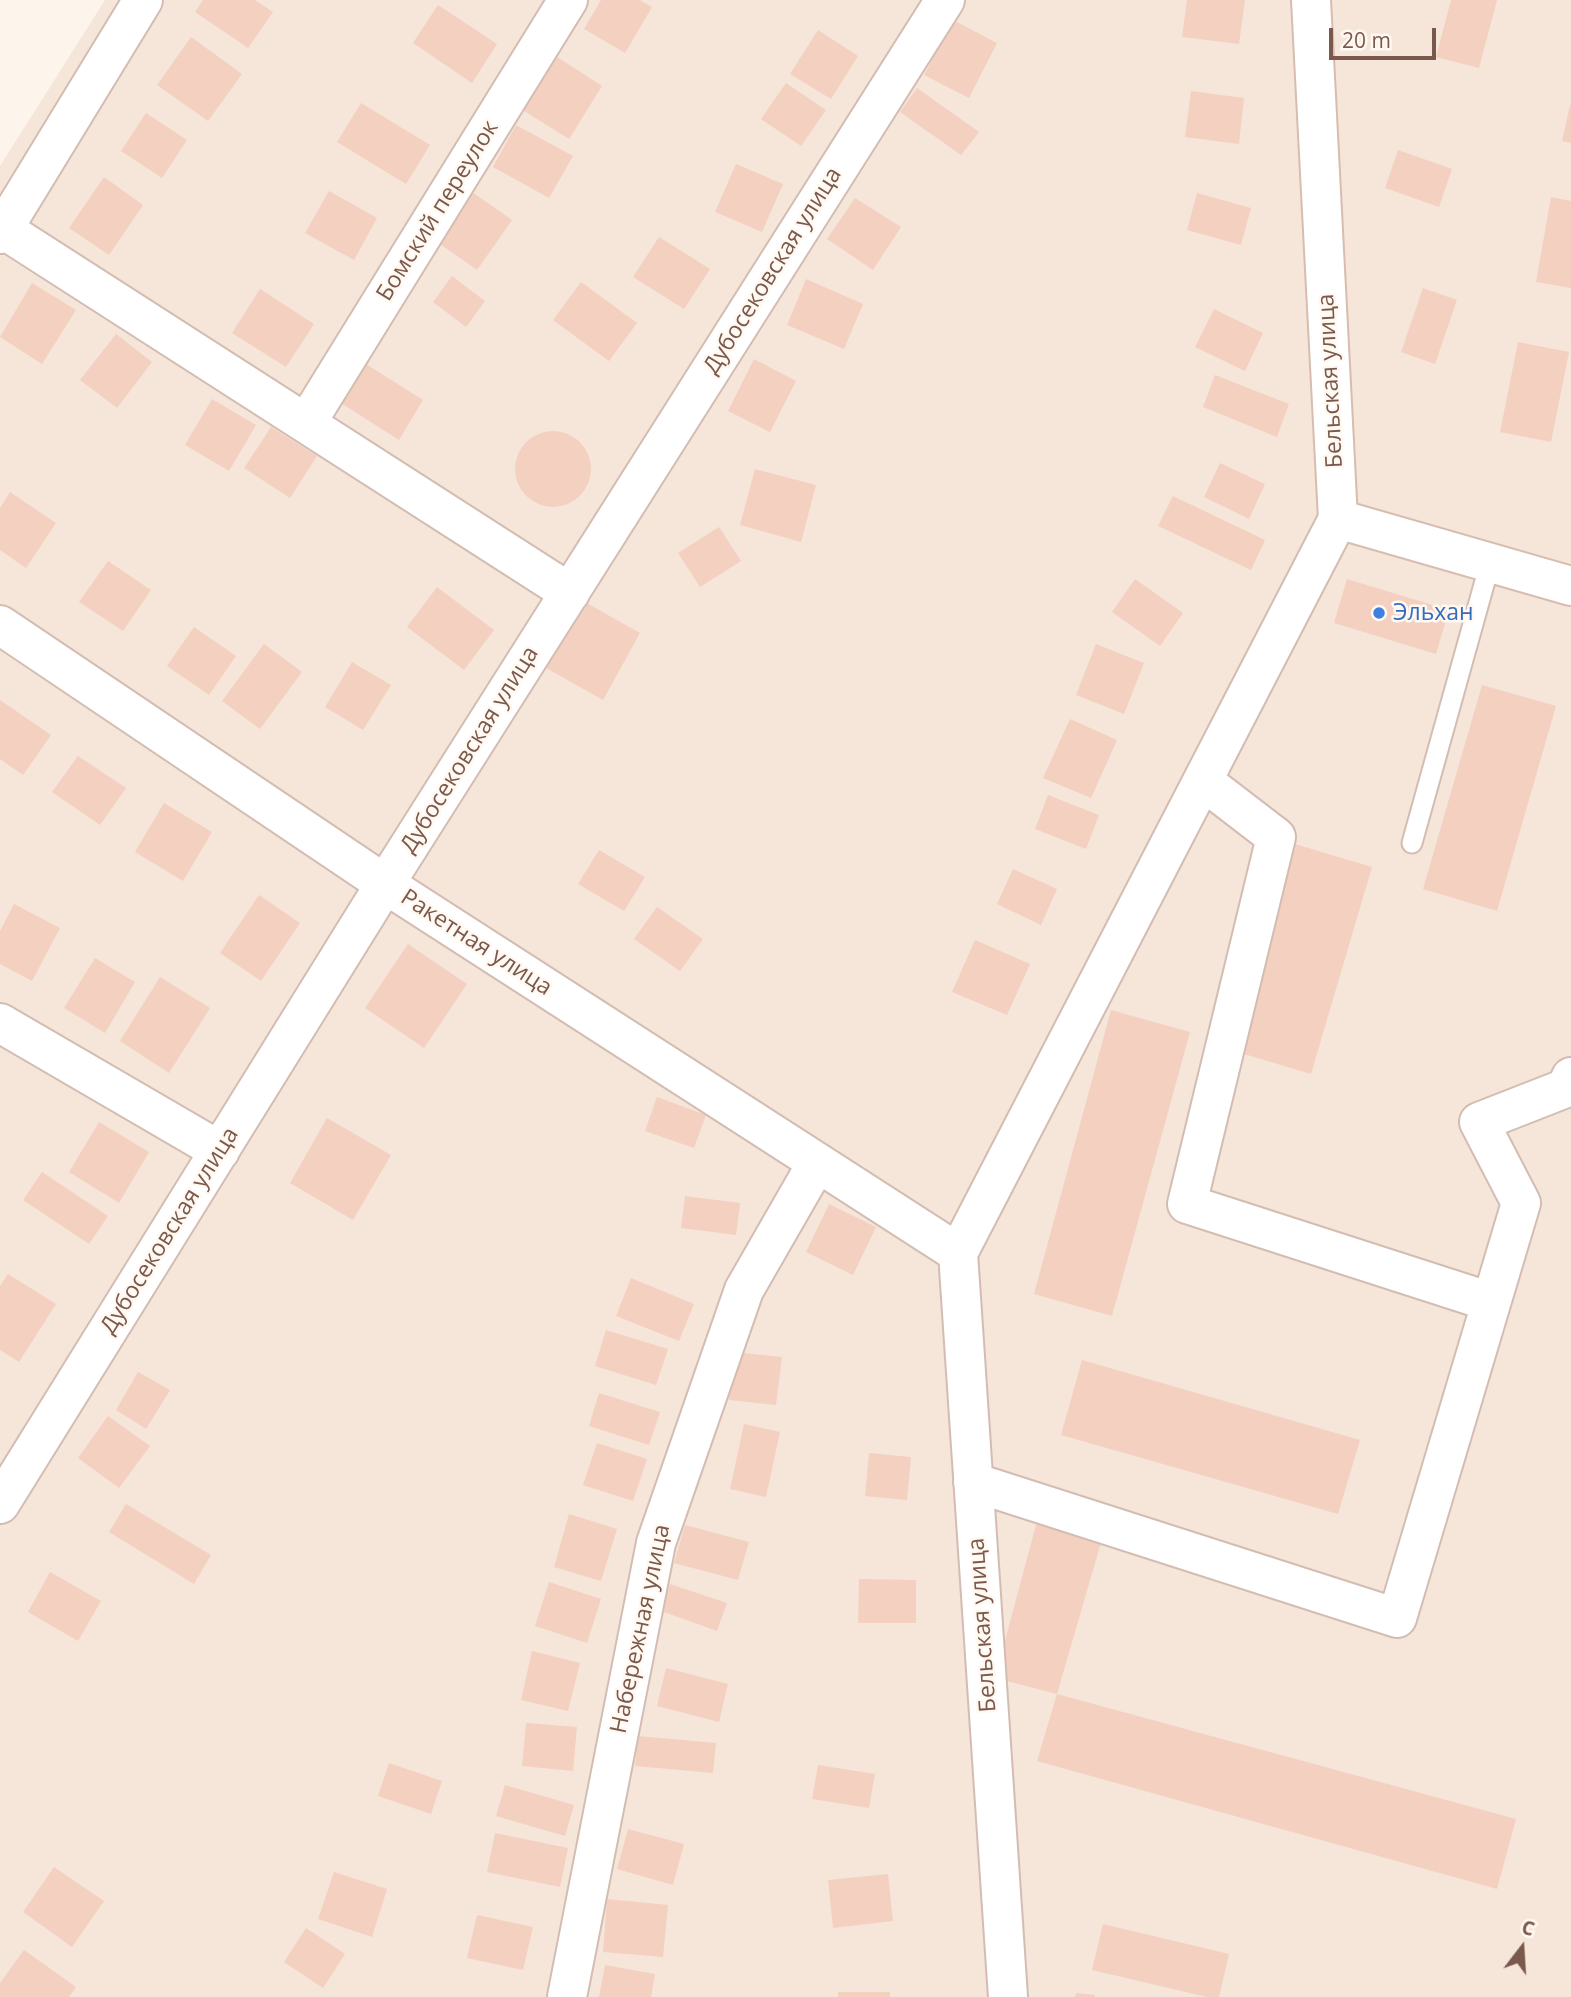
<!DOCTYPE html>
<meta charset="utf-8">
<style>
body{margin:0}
#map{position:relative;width:1571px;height:1997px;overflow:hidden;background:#fdf4eb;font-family:"Open Sans",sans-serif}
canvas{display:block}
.north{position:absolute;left:1487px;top:1913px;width:70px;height:70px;-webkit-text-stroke:5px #fff9f2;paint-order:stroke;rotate:17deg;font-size:19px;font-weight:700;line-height:28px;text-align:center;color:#7b584c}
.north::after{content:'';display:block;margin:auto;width:24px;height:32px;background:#7b584c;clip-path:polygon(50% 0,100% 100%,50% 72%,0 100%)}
.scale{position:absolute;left:1329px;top:28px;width:107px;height:32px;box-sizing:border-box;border:4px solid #7b584c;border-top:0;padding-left:9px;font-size:21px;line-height:24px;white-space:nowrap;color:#7b584c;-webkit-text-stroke:5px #fff9f2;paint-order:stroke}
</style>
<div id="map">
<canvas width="1571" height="1997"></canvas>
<div class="north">С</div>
<div class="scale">20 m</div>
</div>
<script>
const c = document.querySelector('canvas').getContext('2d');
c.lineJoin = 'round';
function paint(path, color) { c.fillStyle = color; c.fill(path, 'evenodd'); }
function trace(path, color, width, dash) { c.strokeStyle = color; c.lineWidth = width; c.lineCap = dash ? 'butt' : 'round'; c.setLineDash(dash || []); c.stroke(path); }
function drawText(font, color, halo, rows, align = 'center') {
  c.font = font + ' "Open Sans",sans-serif'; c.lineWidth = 5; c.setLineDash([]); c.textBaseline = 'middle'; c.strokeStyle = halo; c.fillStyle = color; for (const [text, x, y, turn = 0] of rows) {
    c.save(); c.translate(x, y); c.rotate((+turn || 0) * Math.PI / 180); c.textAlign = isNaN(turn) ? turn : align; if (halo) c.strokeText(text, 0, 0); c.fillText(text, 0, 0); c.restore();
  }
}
paint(new Path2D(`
 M 105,0 L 1571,0 L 1571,1997 L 0,1997 L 0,166 Z`), '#f5e6d9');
paint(new Path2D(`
 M 203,0 L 255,0 L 273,12 L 248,48 L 195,12 Z
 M 601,0 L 640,0 L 652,7 L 625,53 L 584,29 Z
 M 1187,0 L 1245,0 L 1239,44 L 1182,37 Z
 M 1451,0 L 1497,0 L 1479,68 L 1436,57 Z
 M 438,5 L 497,44 L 472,83 L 413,43 Z
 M 953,20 L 997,43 L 969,98 L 924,75 Z
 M 818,30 L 858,56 L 831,99 L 790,74 Z
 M 191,37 L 242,74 L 208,121 L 157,85 Z
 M 554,55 L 602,86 L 569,139 L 521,109 Z
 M 786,83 L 826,110 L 801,146 L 761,119 Z
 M 917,88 L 979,132 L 961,155 L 900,112 Z
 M 1191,91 L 1244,98 L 1239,144 L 1185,137 Z
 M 361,103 L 430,145 L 406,184 L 337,142 Z
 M 1570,105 L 1571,105 L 1571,143 L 1562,141 Z
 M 146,113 L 187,140 L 162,178 L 121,151 Z
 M 516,125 L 573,156 L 549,198 L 493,167 Z
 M 1398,150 L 1452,169 L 1439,207 L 1385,188 Z
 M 736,164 L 783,184 L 762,232 L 715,212 Z
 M 104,177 L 143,205 L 109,255 L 69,228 Z
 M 468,189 L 512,220 L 477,270 L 433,239 Z
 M 329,191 L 377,218 L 354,260 L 305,233 Z
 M 1197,193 L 1251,208 L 1241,245 L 1187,230 Z
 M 1551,197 L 1571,201 L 1571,288 L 1536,282 Z
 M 855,198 L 901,227 L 873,270 L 827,239 Z
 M 659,237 L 710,269 L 684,309 L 633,277 Z
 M 452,276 L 485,301 L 466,327 L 433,302 Z
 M 806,279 L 863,304 L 844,349 L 787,325 Z
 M 581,282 L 637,323 L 609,361 L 553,320 Z
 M 32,283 L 76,310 L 42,364 L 0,337 Z
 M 1423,288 L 1457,300 L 1435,364 L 1401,352 Z
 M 260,289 L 314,324 L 286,367 L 232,333 Z
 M 1214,309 L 1263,333 L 1245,371 L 1195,347 Z
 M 116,334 L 152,362 L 117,408 L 80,380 Z
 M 1518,342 L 1569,352 L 1551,442 L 1500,432 Z
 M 754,359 L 796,381 L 770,432 L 728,411 Z
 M 366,364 L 423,400 L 399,440 L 341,403 Z
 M 1215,375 L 1289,404 L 1277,437 L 1203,407 Z
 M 212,399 L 256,425 L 229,471 L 185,445 Z
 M 271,427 L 317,456 L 290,498 L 244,468 Z
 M515 469a38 38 0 1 1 76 0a38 38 0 1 1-76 0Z
 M 1220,463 L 1265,484 L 1249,519 L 1204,497 Z
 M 755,469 L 816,485 L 801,542 L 740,525 Z
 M 10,492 L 56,523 L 26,568 L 0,550 L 0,508 Z
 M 1173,496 L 1265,540 L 1251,570 L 1158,526 Z
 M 719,527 L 741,561 L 700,587 L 678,553 Z
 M 108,561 L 151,590 L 123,631 L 79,602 Z
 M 1135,579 L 1183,613 L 1160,646 L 1112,612 Z
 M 1347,579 L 1449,610 L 1436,654 L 1334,623 Z
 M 437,587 L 494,630 L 464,670 L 407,627 Z
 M 583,601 L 640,633 L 603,700 L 546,668 Z
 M 194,627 L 236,656 L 209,695 L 167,666 Z
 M 264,644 L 302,672 L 260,729 L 222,701 Z
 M 1096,644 L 1144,663 L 1124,714 L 1076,695 Z
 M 352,662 L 391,685 L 363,730 L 325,707 Z
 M 1482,685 L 1556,706 L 1497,911 L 1423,889 Z
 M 0,700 L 51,735 L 23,775 L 0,759 Z
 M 1070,719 L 1117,740 L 1091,798 L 1043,778 Z
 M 78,756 L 126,788 L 100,825 L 52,792 Z
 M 1048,795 L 1099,815 L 1086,849 L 1035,829 Z
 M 164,803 L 212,832 L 183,881 L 135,852 Z
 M 1295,844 L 1372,867 L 1311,1074 L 1234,1051 Z
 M 599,850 L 645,877 L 624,911 L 578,884 Z
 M 1013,869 L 1057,889 L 1041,925 L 997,904 Z
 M 259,895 L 300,923 L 261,981 L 220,953 Z
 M 14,904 L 60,928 L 32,981 L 0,964 L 0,931 Z
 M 657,907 L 703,939 L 680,971 L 634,939 Z
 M 975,940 L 1030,964 L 1007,1015 L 952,992 Z
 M 408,944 L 467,984 L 424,1048 L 365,1008 Z
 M 95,958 L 135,982 L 105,1033 L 64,1008 Z
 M 160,977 L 210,1008 L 169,1073 L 120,1041 Z
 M 1111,1010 L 1190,1032 L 1112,1316 L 1034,1294 Z
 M 657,1097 L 706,1115 L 694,1148 L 645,1131 Z
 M 327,1118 L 391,1155 L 353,1220 L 290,1183 Z
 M 99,1122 L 149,1152 L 119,1203 L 69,1172 Z
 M 42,1172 L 108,1216 L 89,1244 L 23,1200 Z
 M 685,1196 L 740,1203 L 736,1235 L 681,1228 Z
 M 829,1204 L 876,1227 L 853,1275 L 806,1252 Z
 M 8,1274 L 56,1304 L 19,1362 L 0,1350 L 0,1286 Z
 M 631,1278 L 694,1304 L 679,1341 L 616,1316 Z
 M 606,1330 L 668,1349 L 656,1385 L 595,1366 Z
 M 734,1352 L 782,1357 L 776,1405 L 729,1400 Z
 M 1082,1360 L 1360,1440 L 1338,1514 L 1061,1435 Z
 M 138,1372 L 170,1390 L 146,1429 L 116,1410 Z
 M 599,1393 L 660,1412 L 649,1445 L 589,1426 Z
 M 108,1416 L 150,1446 L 119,1488 L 78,1458 Z
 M 744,1424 L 780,1432 L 766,1497 L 730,1489 Z
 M 597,1443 L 647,1459 L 633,1501 L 583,1485 Z
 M 869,1453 L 911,1457 L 907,1500 L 865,1496 Z
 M 126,1504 L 211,1555 L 194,1584 L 109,1532 Z
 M 569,1514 L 617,1529 L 601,1581 L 554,1567 Z
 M 1037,1521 L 1102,1539 L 1057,1694 L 995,1678 Z
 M 685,1525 L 749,1542 L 738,1580 L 674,1563 Z
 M 50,1572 L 101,1601 L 78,1641 L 28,1612 Z
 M 859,1579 L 916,1580 L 916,1623 L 858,1623 Z
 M 549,1582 L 601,1599 L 587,1643 L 535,1626 Z
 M 670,1584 L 727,1603 L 717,1631 L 661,1611 Z
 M 532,1651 L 580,1663 L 568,1711 L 521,1700 Z
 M 666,1668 L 728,1684 L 719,1722 L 657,1706 Z
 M 1057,1694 L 1516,1819 L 1497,1889 L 1037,1761 Z
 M 526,1723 L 577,1727 L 573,1771 L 522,1766 Z
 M 638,1736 L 716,1743 L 713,1773 L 635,1766 Z
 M 389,1763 L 442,1781 L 431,1814 L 378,1796 Z
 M 818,1765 L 875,1774 L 869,1808 L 812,1799 Z
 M 505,1785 L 574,1805 L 565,1836 L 496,1816 Z
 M 628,1829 L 684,1844 L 673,1885 L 617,1869 Z
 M 495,1833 L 568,1848 L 560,1887 L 487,1872 Z
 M 54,1867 L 104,1901 L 72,1947 L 23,1912 Z
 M 334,1872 L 387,1889 L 372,1937 L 318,1919 Z
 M 888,1874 L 893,1921 L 833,1928 L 828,1880 Z
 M 607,1899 L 668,1905 L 663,1957 L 603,1952 Z
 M 477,1915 L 533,1927 L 523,1970 L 467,1958 Z
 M 1103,1924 L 1229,1954 L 1219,1997 L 1207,1997 L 1092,1970 Z
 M 306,1928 L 345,1954 L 323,1988 L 284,1962 Z
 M 24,1950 L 76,1987 L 69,1997 L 0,1997 L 0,1983 Z
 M 605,1965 L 655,1974 L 651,1997 L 599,1997 Z
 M 838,1992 L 890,1992 L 890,1997 L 838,1997 Z
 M 1076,1993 L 1095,1995 L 1095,1997 L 1075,1997 Z`), '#f4d0c1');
const lane = new Path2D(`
 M 1412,843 L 1490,563`);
const street = new Path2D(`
 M 3,229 L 570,593
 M 0,234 L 143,0
 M 307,422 L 568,0
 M 0,625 L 385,884 L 958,1253
 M 1203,781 L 1276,837 L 1187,1204 L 1491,1302
 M 0,1023 L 220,1151
 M 958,1253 L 1338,519
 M 958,1253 L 1008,1997
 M 973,1482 L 1397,1618 L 1521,1203 L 1479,1122 L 1566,1088 L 1571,1077
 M 0,1504 L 385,884 L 945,0
 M 567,1997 L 656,1543 L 744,1290 L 817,1163`);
const secondary = new Path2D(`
 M 1311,0 L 1338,519 L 1571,586`);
trace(lane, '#d3bdb2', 23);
trace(street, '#d3bdb2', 42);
trace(secondary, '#d7bdaf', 42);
trace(lane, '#fff', 19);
trace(street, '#fff', 38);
trace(secondary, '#fff', 38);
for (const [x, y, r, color] of [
 [1379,613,7,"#3f7fe0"]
]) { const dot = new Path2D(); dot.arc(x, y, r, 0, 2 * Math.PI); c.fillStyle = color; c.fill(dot); trace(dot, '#fff9f2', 2.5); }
drawText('23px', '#7b584c', '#fff9f2', [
 ["Бомский переулок",438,211,-58],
 ["Дубосековская улица",773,271,-58],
 ["Бельская улица",1331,381,-93],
 ["Дубосековская улица",470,750,-58],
 ["Ракетная улица",476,943,33],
 ["Дубосековская улица",170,1231,-58],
 ["Бельская улица",983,1625,-94],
 ["Набережная улица",641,1629,-78]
]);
drawText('23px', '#366cbe', '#fff9f2', [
 ["Эльхан",1393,613]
], 'left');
</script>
